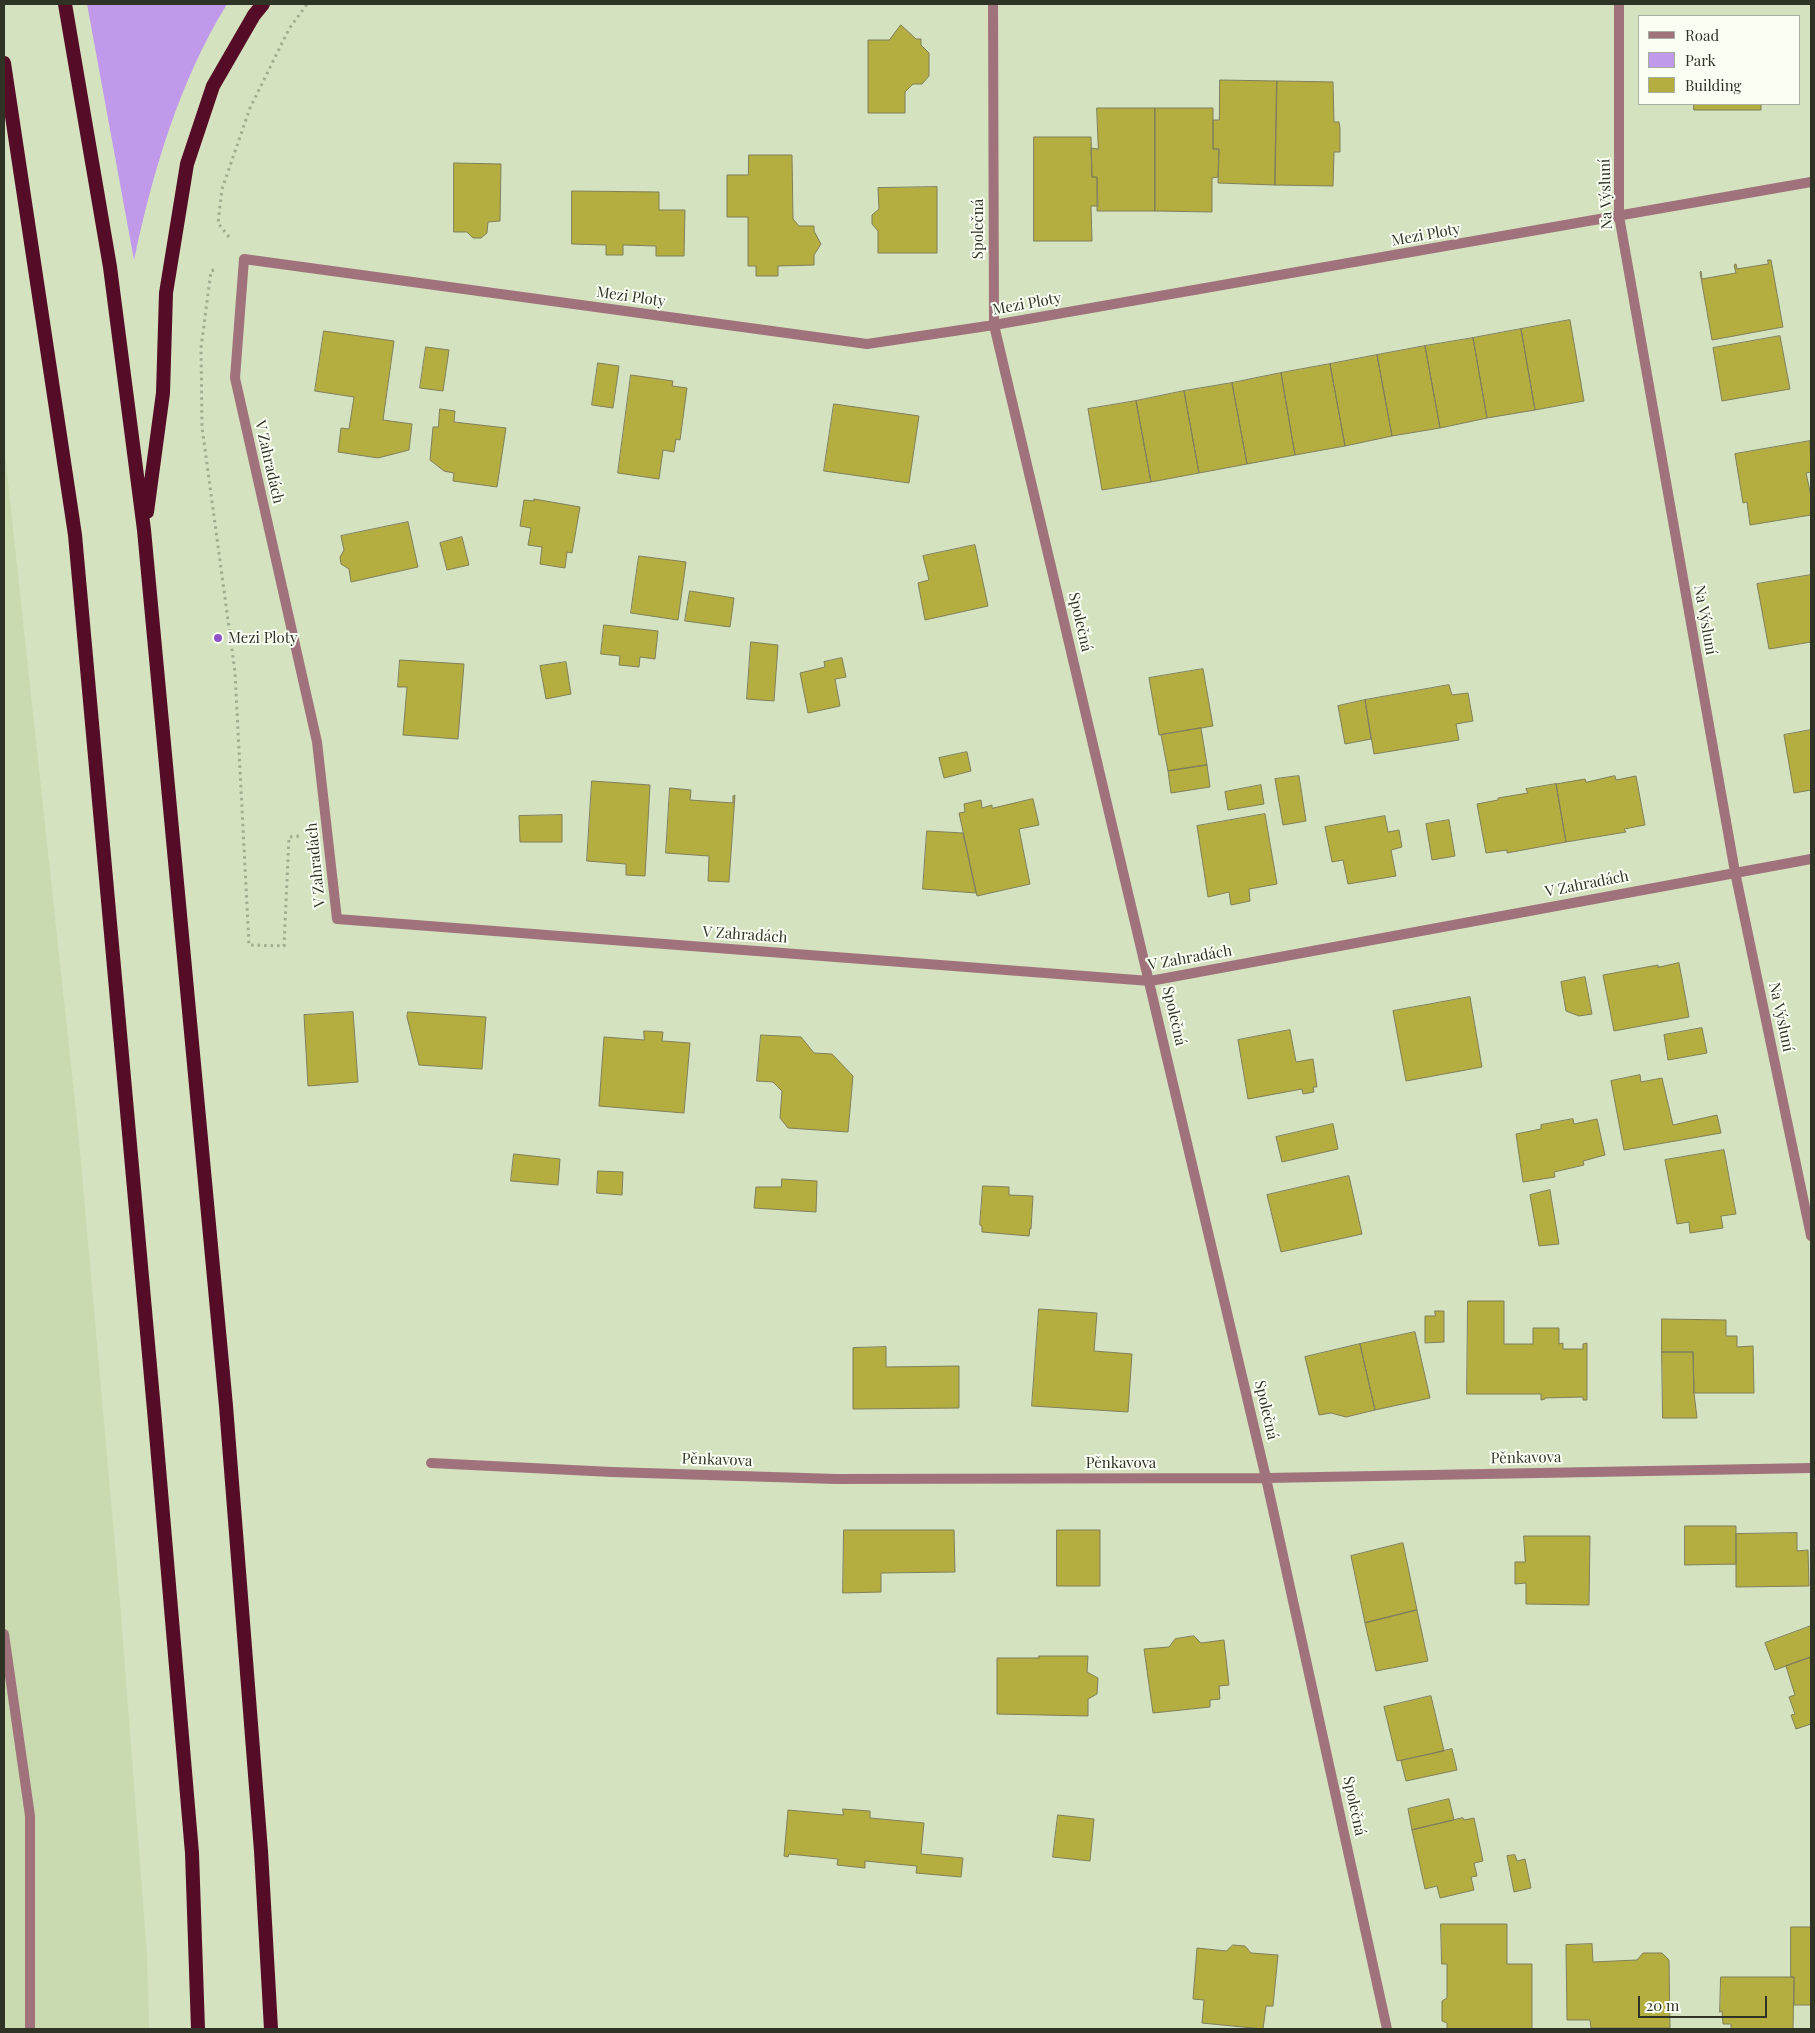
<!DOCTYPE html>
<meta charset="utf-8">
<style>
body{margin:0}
#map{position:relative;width:1815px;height:2033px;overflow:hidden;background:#d4e2bf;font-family:"Playfair Display",serif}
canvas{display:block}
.frame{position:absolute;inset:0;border:5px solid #2e3325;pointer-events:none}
.legend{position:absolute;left:1638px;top:15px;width:162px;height:90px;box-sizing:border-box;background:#fafff4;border:1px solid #a8ada1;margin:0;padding:6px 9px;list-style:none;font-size:15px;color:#2e3325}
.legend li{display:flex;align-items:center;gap:10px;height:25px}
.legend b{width:25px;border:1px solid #a8ada1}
.scale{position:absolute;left:1638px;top:1996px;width:129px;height:22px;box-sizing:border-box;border:2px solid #2e3325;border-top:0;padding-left:6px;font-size:15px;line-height:18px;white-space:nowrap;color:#2e3325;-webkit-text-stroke:4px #fafff4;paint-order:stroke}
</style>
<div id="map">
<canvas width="1815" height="2033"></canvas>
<div class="frame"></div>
<ul class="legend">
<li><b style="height:6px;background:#a0737c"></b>Road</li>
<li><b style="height:14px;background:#c099eb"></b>Park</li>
<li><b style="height:14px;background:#b4ad3f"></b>Building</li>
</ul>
<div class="scale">20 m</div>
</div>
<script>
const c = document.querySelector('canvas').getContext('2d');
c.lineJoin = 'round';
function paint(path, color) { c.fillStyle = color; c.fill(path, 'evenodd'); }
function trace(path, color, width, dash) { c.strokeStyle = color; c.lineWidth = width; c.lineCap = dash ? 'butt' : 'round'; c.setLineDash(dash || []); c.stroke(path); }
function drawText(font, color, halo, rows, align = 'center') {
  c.font = font + ' "Playfair Display",serif'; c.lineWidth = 4; c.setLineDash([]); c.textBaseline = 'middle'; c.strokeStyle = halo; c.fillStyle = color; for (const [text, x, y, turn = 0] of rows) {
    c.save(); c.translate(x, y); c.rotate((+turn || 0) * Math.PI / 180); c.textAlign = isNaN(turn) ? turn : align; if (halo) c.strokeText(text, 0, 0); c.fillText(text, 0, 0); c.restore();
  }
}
paint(new Path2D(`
 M 4,445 L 78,1130 L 120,1602 L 147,1954 L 149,2029 L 4,2029 Z`), '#c9dab0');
paint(new Path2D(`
 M 87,4 L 227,4 C 179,82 153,171 134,260 Z`), '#c099eb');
const building = new Path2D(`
 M 901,25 L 916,39 L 921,39 L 921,45 L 929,53 L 929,76 L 922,84 L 913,84 L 905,92 L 905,113 L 868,113 L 868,40 L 889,40 Z
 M 1220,80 L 1277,81 L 1275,185 L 1218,183 L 1219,149 L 1213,149 L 1213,120 L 1219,120 Z
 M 1277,81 L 1333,82 L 1334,122 L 1339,122 L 1340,128 L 1340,152 L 1334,152 L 1333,186 L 1275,185 Z
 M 1694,104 L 1761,104 L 1761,110 L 1694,110 Z
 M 1097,108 L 1155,108 L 1155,211 L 1097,211 L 1097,177 L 1092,177 L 1091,148 L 1098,149 Z
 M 1155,108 L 1213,108 L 1213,149 L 1219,149 L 1218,177 L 1212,178 L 1212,212 L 1155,211 Z
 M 1034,137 L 1091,137 L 1092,177 L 1097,177 L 1098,206 L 1091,206 L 1092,241 L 1034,241 Z
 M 749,155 L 792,155 L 793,219 L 799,226 L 814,226 L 814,231 L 821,244 L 814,255 L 814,265 L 778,266 L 778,276 L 756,276 L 756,266 L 748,266 L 748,217 L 727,217 L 727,175 L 748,175 Z
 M 454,163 L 501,164 L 500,221 L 488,222 L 487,233 L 481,238 L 473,238 L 467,232 L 454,232 Z
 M 937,187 L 937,253 L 878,253 L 878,231 L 872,224 L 872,215 L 879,209 L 878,188 Z
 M 572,191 L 659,192 L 659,210 L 685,210 L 684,256 L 656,256 L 656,246 L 623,245 L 623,255 L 606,255 L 606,245 L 572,244 Z
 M 1768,260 L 1771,260 L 1783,327 L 1712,340 L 1700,272 L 1701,271 L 1702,279 L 1736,273 L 1734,265 L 1736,264 L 1737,269 L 1768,264 Z
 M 1570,320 L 1584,401 L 1535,410 L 1521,329 Z
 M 1521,329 L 1535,410 L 1487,418 L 1473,338 Z
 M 324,331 L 394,341 L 383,420 L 412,424 L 409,450 L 378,458 L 338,452 L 341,428 L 349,429 L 354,397 L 315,391 Z
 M 1780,336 L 1790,389 L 1722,401 L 1713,348 Z
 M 1473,338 L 1487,418 L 1440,428 L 1425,346 Z
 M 1425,346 L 1440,428 L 1392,436 L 1377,355 Z
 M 426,347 L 449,350 L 443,391 L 420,388 Z
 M 1377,355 L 1392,436 L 1345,446 L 1330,364 Z
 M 598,363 L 619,366 L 613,408 L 592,405 Z
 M 1330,364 L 1345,446 L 1295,455 L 1281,373 Z
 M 1281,373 L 1295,455 L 1247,464 L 1232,383 Z
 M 631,375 L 673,381 L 672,386 L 687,388 L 680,440 L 676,439 L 674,452 L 663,450 L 659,479 L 618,473 Z
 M 1232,383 L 1247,464 L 1199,473 L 1184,391 Z
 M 1184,391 L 1199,473 L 1151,482 L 1136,401 Z
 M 1136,401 L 1151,482 L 1102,490 L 1088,409 Z
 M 834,404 L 919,416 L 909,483 L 824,471 Z
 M 440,409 L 455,411 L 454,422 L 506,428 L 497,487 L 453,481 L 454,473 L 444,471 L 430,460 L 433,427 L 438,427 Z
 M 1810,441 L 1811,472 L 1806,473 L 1811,496 L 1811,515 L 1750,525 L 1747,502 L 1743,503 L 1735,454 Z
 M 534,499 L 580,507 L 572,553 L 567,552 L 565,568 L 540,564 L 542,547 L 528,545 L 531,528 L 520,526 L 524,500 L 534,501 Z
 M 408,522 L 418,567 L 351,582 L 349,569 L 341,564 L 340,557 L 344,550 L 341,536 Z
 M 462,537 L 469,565 L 447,570 L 440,543 Z
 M 975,545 L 988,606 L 925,620 L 918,583 L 929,580 L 923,556 Z
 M 639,556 L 686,562 L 678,620 L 631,613 Z
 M 1811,575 L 1811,642 L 1769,649 L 1757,584 Z
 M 690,591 L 734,598 L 730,627 L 685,621 Z
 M 604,625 L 658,631 L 655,659 L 640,657 L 639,667 L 619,665 L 620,656 L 601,654 Z
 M 751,642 L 778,645 L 774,701 L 747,699 Z
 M 842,658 L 846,677 L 835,679 L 840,706 L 808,713 L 800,673 L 825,667 L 824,662 Z
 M 400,660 L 464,664 L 458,739 L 403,735 L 407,687 L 398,687 Z
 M 566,662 L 571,694 L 546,699 L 540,666 Z
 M 1203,669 L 1213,726 L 1159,735 L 1149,678 Z
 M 1449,685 L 1452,695 L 1468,693 L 1473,721 L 1456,724 L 1459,740 L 1374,754 L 1365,700 Z
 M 1365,700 L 1371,739 L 1345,744 L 1338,706 Z
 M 1201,728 L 1207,765 L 1168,771 L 1161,735 Z
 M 1811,730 L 1811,790 L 1794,793 L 1784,735 Z
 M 967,752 L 971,771 L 944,778 L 939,758 Z
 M 1207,765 L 1210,787 L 1171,793 L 1168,771 Z
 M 1299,776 L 1306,821 L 1283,825 L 1275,779 Z
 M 1615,776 L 1616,780 L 1636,776 L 1645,825 L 1624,829 L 1626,832 L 1566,842 L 1556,784 L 1585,779 L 1586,782 Z
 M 592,781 L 650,785 L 645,876 L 626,875 L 626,864 L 587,861 Z
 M 1556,784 L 1566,842 L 1507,853 L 1507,850 L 1486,853 L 1477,804 L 1498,800 L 1498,798 L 1528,793 L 1526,789 Z
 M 1261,785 L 1264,804 L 1228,810 L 1225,792 Z
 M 670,788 L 691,790 L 690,800 L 733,803 L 733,796 L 735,795 L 729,882 L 708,881 L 709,856 L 666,853 Z
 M 1033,799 L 1039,825 L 1019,829 L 1030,884 L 977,896 L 959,813 L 965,812 L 964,804 L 981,800 L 982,808 L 992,805 L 992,808 Z
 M 1265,814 L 1277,884 L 1249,889 L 1250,901 L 1231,905 L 1229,892 L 1208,897 L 1197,826 Z
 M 562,815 L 562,842 L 520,842 L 519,816 Z
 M 1385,816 L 1388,832 L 1399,830 L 1402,847 L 1391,850 L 1396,876 L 1348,884 L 1343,860 L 1332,862 L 1325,827 Z
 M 1449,820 L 1455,856 L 1432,860 L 1426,824 Z
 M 927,831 L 963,833 L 976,893 L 923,889 Z
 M 1679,963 L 1689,1017 L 1614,1031 L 1603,975 L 1658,965 L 1658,967 Z
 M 1585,977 L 1592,1014 L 1579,1016 L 1566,1011 L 1561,982 Z
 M 1470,997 L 1482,1067 L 1406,1081 L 1393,1011 Z
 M 353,1012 L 358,1082 L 308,1086 L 304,1015 Z
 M 408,1012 L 486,1017 L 482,1069 L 419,1065 L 407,1017 Z
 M 1702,1028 L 1707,1053 L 1668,1060 L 1664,1035 Z
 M 1290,1030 L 1296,1062 L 1313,1059 L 1317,1087 L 1313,1087 L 1314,1092 L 1303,1094 L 1302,1089 L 1248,1099 L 1238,1040 Z
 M 644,1031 L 663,1032 L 662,1041 L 690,1043 L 684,1113 L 599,1106 L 604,1037 L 644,1040 Z
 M 761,1035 L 801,1037 L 814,1053 L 832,1054 L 853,1076 L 848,1132 L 788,1128 L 780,1118 L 782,1091 L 773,1082 L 757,1081 Z
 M 1640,1075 L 1641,1082 L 1662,1078 L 1673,1125 L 1717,1115 L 1721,1133 L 1624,1150 L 1611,1081 Z
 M 1573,1119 L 1574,1124 L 1597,1119 L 1605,1155 L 1583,1161 L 1584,1165 L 1554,1172 L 1555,1177 L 1523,1182 L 1516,1134 L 1541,1129 L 1541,1125 Z
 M 1333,1124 L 1338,1149 L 1282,1162 L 1276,1137 Z
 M 1724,1150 L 1736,1214 L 1721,1216 L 1723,1228 L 1690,1233 L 1689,1222 L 1677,1224 L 1665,1160 Z
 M 514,1154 L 560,1159 L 558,1185 L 511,1181 Z
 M 598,1171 L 623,1172 L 622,1195 L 597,1193 Z
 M 1349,1176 L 1362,1234 L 1281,1252 L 1267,1195 Z
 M 782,1179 L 817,1181 L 816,1212 L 754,1208 L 756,1187 L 781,1187 Z
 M 983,1186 L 1009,1187 L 1009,1195 L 1033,1196 L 1031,1229 L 1030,1228 L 1029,1236 L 982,1232 L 982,1226 L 980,1225 Z
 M 1550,1190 L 1559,1244 L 1539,1246 L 1530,1195 Z
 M 1468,1301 L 1504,1301 L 1504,1344 L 1533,1344 L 1533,1328 L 1559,1328 L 1559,1344 L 1563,1343 L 1563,1349 L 1583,1349 L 1583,1344 L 1587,1343 L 1587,1400 L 1583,1400 L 1583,1397 L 1545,1398 L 1545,1399 L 1541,1400 L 1541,1394 L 1467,1394 Z
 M 1039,1309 L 1097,1313 L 1094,1351 L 1132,1354 L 1128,1412 L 1032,1406 Z
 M 1435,1311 L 1444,1311 L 1444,1342 L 1425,1343 L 1425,1316 L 1435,1316 Z
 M 1662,1319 L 1726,1320 L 1726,1336 L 1737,1336 L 1737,1347 L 1753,1346 L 1754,1393 L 1694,1393 L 1693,1352 L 1662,1352 Z
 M 1415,1332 L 1430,1398 L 1375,1410 L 1360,1344 Z
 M 1360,1344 L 1375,1410 L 1346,1417 L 1331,1413 L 1319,1415 L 1305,1357 Z
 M 886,1347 L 886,1367 L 959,1366 L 959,1408 L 853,1409 L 853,1348 Z
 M 1662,1352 L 1693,1352 L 1694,1393 L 1697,1418 L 1663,1418 Z
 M 1685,1526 L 1736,1526 L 1736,1564 L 1685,1565 Z
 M 844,1530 L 954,1530 L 955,1572 L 881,1573 L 881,1592 L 843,1593 Z
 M 1057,1530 L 1100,1530 L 1100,1586 L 1057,1586 Z
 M 1797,1533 L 1797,1551 L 1808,1550 L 1809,1586 L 1736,1587 L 1736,1534 Z
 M 1524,1536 L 1590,1536 L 1589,1605 L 1526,1604 L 1526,1583 L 1515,1584 L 1515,1562 L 1525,1562 Z
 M 1403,1543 L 1417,1610 L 1365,1623 L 1351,1556 Z
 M 1417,1610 L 1428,1661 L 1376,1671 L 1365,1623 Z
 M 1811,1626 L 1811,1657 L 1775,1670 L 1765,1643 Z
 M 1194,1636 L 1201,1643 L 1224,1640 L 1229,1685 L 1219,1686 L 1220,1699 L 1210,1700 L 1210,1707 L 1153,1713 L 1144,1649 L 1169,1647 L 1175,1639 Z
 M 1039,1656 L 1088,1656 L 1087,1672 L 1098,1678 L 1097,1694 L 1088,1699 L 1088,1716 L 997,1714 L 997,1658 L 1039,1658 Z
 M 1811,1657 L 1811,1724 L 1796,1729 L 1791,1715 L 1795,1714 L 1789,1697 L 1795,1695 L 1786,1666 Z
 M 1431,1696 L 1444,1751 L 1397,1761 L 1384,1707 Z
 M 1452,1749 L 1457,1770 L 1406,1781 L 1401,1761 Z
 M 1449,1799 L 1454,1820 L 1412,1830 L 1408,1809 Z
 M 843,1809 L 870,1811 L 870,1818 L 924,1823 L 921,1854 L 963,1858 L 961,1877 L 916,1873 L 917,1866 L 865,1861 L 865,1868 L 837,1865 L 838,1859 L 789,1854 L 788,1857 L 784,1856 L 788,1810 L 843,1815 Z
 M 1058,1815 L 1094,1819 L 1090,1861 L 1053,1857 Z
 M 1463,1818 L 1464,1820 L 1474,1818 L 1483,1861 L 1474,1863 L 1477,1876 L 1471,1877 L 1474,1890 L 1440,1898 L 1437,1886 L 1425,1889 L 1412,1830 Z
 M 1515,1855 L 1517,1861 L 1525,1859 L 1531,1888 L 1514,1892 L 1507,1856 Z
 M 1441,1924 L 1507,1924 L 1507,1964 L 1532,1964 L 1532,2029 L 1447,2029 L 1447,2023 L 1442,2021 L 1442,2001 L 1447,1998 L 1447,1964 L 1442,1964 Z
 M 1791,1927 L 1811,1927 L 1811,2005 L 1794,2005 L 1794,1977 L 1791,1977 Z
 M 1592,1944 L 1593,1962 L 1637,1960 L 1643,1953 L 1662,1953 L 1669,1960 L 1670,2028 L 1591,2028 L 1590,2020 L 1567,2020 L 1566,1945 Z
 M 1233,1945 L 1245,1946 L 1251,1953 L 1278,1955 L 1273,2006 L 1266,2006 L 1263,2029 L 1202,2023 L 1204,2000 L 1193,1999 L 1197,1948 L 1226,1951 Z
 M 1721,1977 L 1794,1977 L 1793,2029 L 1731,2029 L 1731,2024 L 1723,2024 L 1722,2011 L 1720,2012 Z`);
paint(building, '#b4ad3f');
trace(building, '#807f5c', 1);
trace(new Path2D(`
 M 229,237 L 218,223 L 222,189 L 250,108 L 289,29 L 307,4
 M 214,270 L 211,271 L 201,348 L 202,427 L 235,672 L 249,945 L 284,946 L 289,837 L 300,836`), '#a1ac90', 3, [2.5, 4]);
trace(new Path2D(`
 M 4,1634 L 30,1816 L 30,2029`), '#a0737c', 10);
trace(new Path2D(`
 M 993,4 L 994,325 L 1266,1478 L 1387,2029
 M 1619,4 L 1619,216 L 1735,872 L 1811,1236
 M 1811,182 L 994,325 L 867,344 L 244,259 L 235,378 L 317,742 L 337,919 L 1150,981 L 1811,859
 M 431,1463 L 612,1472 L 836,1479 L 1266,1478 L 1811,1468`), '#a0737c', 10);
trace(new Path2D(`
 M 65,4 L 110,267 L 144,530 L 226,1406 L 261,1851 L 271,2029
 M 4,63 L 75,535 L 154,1410 L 192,1853 L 198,2029
 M 147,512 L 163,393 L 166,293 L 187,164 L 213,86 L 254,15 L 263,4`), '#550c26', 14);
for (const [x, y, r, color] of [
 [218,638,5,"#9153c9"]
]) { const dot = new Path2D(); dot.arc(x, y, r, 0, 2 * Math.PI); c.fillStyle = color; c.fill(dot); trace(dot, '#fafff4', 2); }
drawText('15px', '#2e3325', '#fafff4', [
 ["Na Výsluní",1606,194,-92],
 ["Společná",978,229,-90],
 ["Mezi Ploty",1426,235,-10],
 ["Mezi Ploty",631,297,8],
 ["Mezi Ploty",1027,304,-10],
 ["V Zahradách",269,462,77],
 ["Na Výsluní",1705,620,80],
 ["Společná",1080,622,77],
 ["V Zahradách",316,865,-96],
 ["V Zahradách",1587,884,-11],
 ["V Zahradách",745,935,4],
 ["V Zahradách",1190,958,-10],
 ["Společná",1174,1016,77],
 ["Na Výsluní",1781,1017,78],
 ["Společná",1266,1410,77],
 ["Pěnkavova",1526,1458,-1],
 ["Pěnkavova",717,1460,2],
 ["Pěnkavova",1121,1463],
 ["Společná",1354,1806,78]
]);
drawText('15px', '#2e3325', '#fafff4', [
 ["Mezi Ploty",228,638]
], 'left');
</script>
